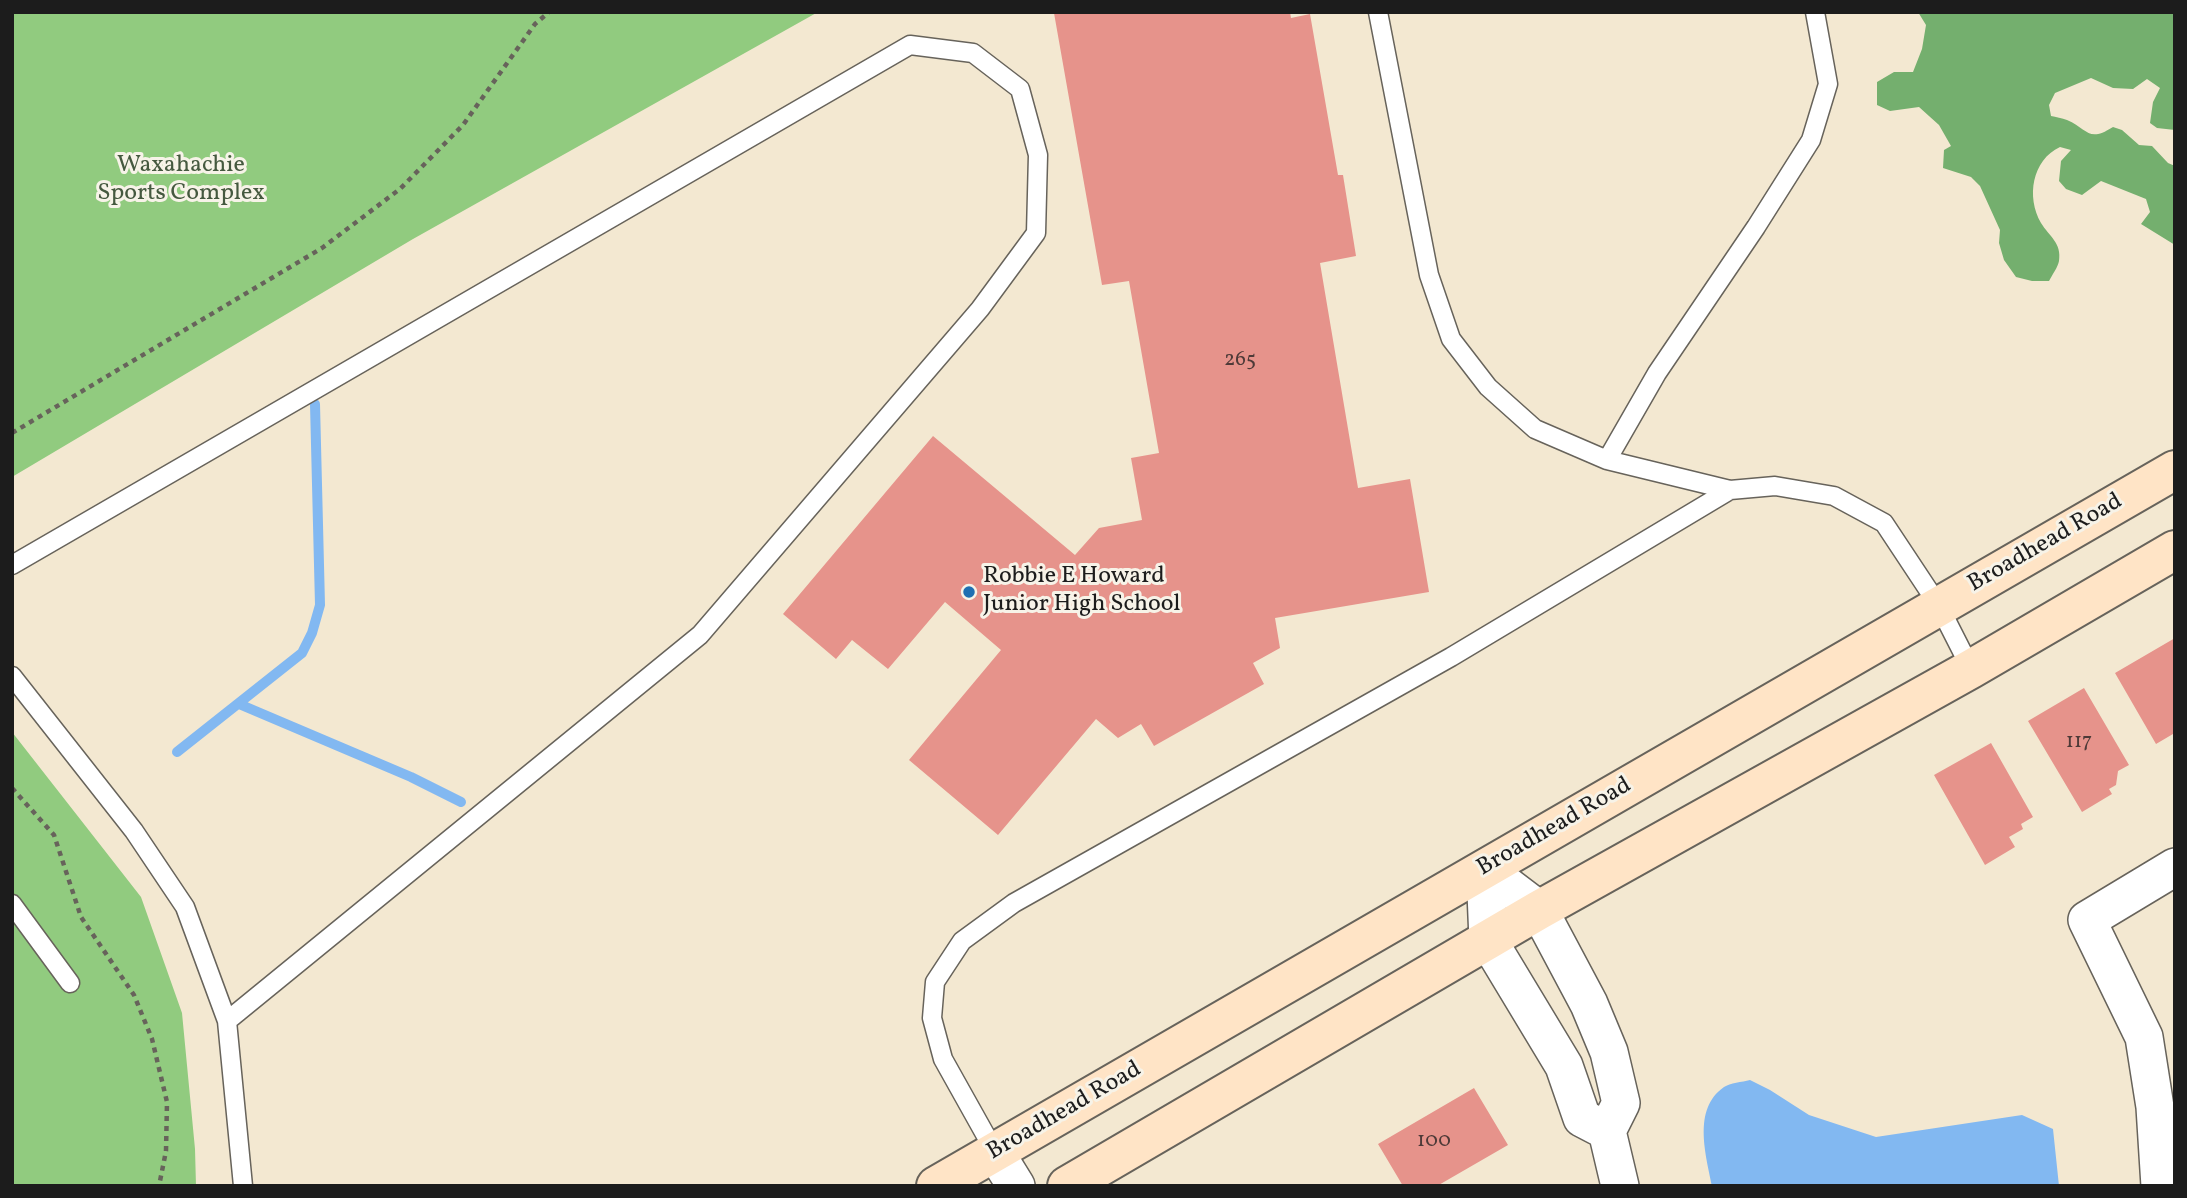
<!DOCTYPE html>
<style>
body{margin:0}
#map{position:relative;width:2187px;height:1198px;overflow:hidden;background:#f3e8d1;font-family:Vollkorn,serif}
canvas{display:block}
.frame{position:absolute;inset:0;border:14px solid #1c1c1c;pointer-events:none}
</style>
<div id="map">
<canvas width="2187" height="1198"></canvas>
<div class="frame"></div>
</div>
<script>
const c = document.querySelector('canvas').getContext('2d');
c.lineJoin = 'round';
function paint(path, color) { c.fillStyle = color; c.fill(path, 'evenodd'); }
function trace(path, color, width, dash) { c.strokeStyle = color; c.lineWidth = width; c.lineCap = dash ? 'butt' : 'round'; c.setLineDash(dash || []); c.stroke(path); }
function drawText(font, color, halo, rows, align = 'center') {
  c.font = font + ' Vollkorn,serif'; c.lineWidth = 6; c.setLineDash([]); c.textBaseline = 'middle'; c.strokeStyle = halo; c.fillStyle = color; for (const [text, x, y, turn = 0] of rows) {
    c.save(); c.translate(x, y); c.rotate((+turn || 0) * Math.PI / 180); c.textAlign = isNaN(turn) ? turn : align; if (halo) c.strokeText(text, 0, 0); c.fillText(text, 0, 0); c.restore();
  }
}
paint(new Path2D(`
 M 12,12 L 818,12 L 413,239 L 12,477 Z
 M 12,732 L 141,897 L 182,1013 L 195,1149 L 196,1186 L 12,1186 Z`), '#91cb7f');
paint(new Path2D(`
 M 1918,12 L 2175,12 L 2175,130 L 2157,128 L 2150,123 L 2153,102 L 2160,88 L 2147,79 L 2133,89 L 2113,88 L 2091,78 L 2055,93 L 2049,105 L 2051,116 C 2056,117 2062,118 2067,120 C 2088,129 2088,143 2113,127 L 2122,130 L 2139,145 L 2152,146 L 2168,163 L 2175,166 L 2175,245 L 2141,224 L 2150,212 L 2146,199 L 2101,181 L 2082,195 L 2066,189 L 2059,181 L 2061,161 L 2071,150 L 2060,147 C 2032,160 2026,197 2041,223 C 2049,236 2062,243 2059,261 C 2058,267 2052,275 2049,281 L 2032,281 L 2016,277 L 2004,260 L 1999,243 L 2000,230 L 1980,186 L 1971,177 L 1943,168 L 1944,150 L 1951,146 L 1939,125 L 1919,107 L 1890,111 L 1877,105 L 1877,82 L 1894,72 L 1913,72 L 1922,49 L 1926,25 Z`), '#74af6e');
paint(new Path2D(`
 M 1750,1080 L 1770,1090 L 1809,1115 L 1876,1137 L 2022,1115 L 2053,1129 L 2059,1186 L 1712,1186 C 1706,1155 1692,1109 1724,1087 C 1730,1083 1742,1082 1750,1080 Z`), '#82b8f1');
trace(new Path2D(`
 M 239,704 L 411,777 L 461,802
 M 177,752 L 302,653 L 312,633 L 320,605 L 315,404`), '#82b8f1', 10);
paint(new Path2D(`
 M 1290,12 L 1291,18 L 1310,14 L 1338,175 L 1343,175 L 1356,256 L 1320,263 L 1358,488 L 1410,479 L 1429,592 L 1275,618 L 1280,648 L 1253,663 L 1264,684 L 1154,746 L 1141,724 L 1118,738 L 1096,719 L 998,835 L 909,760 L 1001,650 L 945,602 L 888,669 L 852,640 L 836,659 L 783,614 L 933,436 L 1075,555 L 1099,528 L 1142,520 L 1131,458 L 1159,453 L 1129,281 L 1102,285 L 1054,13 Z
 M 2175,638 L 2175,738 L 2173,734 L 2156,744 L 2115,673 Z
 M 2084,688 L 2129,765 L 2118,771 L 2116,785 L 2109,789 L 2112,794 L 2082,812 L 2028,721 Z
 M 1991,743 L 2033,817 L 2021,824 L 2023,829 L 2009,837 L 2015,847 L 1985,865 L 1934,775 Z
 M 1474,1088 L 1508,1145 L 1437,1186 L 1403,1186 L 1378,1144 Z`), '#e6938b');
const lane = new Path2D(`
 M 1378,12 L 1429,275 L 1451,339 L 1488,387 L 1535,429 L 1607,460 L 1730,490
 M 1607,460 L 1657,373 L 1756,227 L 1811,140 L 1828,84 L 1815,12
 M 12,565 L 910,45 L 973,53 L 1020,89 L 1038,155 L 1036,233 L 980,309 L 700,635 L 227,1021
 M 12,676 L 134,831 L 185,907 L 227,1021 L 243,1186
 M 12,904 L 70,983
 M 995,1152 L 943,1059 L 932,1018 L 935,982 L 962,941 L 1014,903 L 1451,657 L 1730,490 L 1775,486 L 1834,496 L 1884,523 L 1939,606 L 1971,669`);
const street = new Path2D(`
 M 1485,869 L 1539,910 L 1589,1004 L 1609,1052 L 1621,1103 L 1607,1131 L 1620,1186
 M 1485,869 L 1488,940 L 1564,1066 L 1582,1118 L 1607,1131
 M 995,1152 L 1016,1186
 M 2160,1186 L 2155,1107 L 2144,1037 L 2087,920 L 2175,867`);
const secondary = new Path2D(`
 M 936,1186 L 2175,470
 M 1067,1186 L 1539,910 L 1971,669 L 2175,550`);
trace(lane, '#67635b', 21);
trace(street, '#67635b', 40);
trace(secondary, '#67635b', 42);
trace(new Path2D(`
 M 12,433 L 322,248 L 400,189 L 463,125 L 535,24 L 549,12
 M 12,788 L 54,835 L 81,917 L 134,995 L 152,1039 L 167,1102 L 166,1151 L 159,1186`), '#67635b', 4.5, [5, 5]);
trace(lane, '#fff', 18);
trace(street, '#fff', 37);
trace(secondary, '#ffe4c6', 38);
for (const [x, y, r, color] of [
 [969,592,7,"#1f6fb2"]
]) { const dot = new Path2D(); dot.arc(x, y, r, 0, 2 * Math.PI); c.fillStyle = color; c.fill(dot); trace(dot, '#f7f3e8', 2.5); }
drawText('21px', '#4e3a38', null, [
 ["265",1240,361],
 ["117",2079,743],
 ["100",1434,1142]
]);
drawText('24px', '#45593f', '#f7f3e8', [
 ["Waxahachie",181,167],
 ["Sports Complex",181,195]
]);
drawText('24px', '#1c1c1c', '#f7f3e8', [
 ["Broadhead Road",2046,544,-30],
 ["Broadhead Road",1555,828,-30],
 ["Broadhead Road",1065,1112,-30]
]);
drawText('24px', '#1c1c1c', '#f7f3e8', [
 ["Robbie E Howard",983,578],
 ["Junior High School",983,606]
], 'left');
</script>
